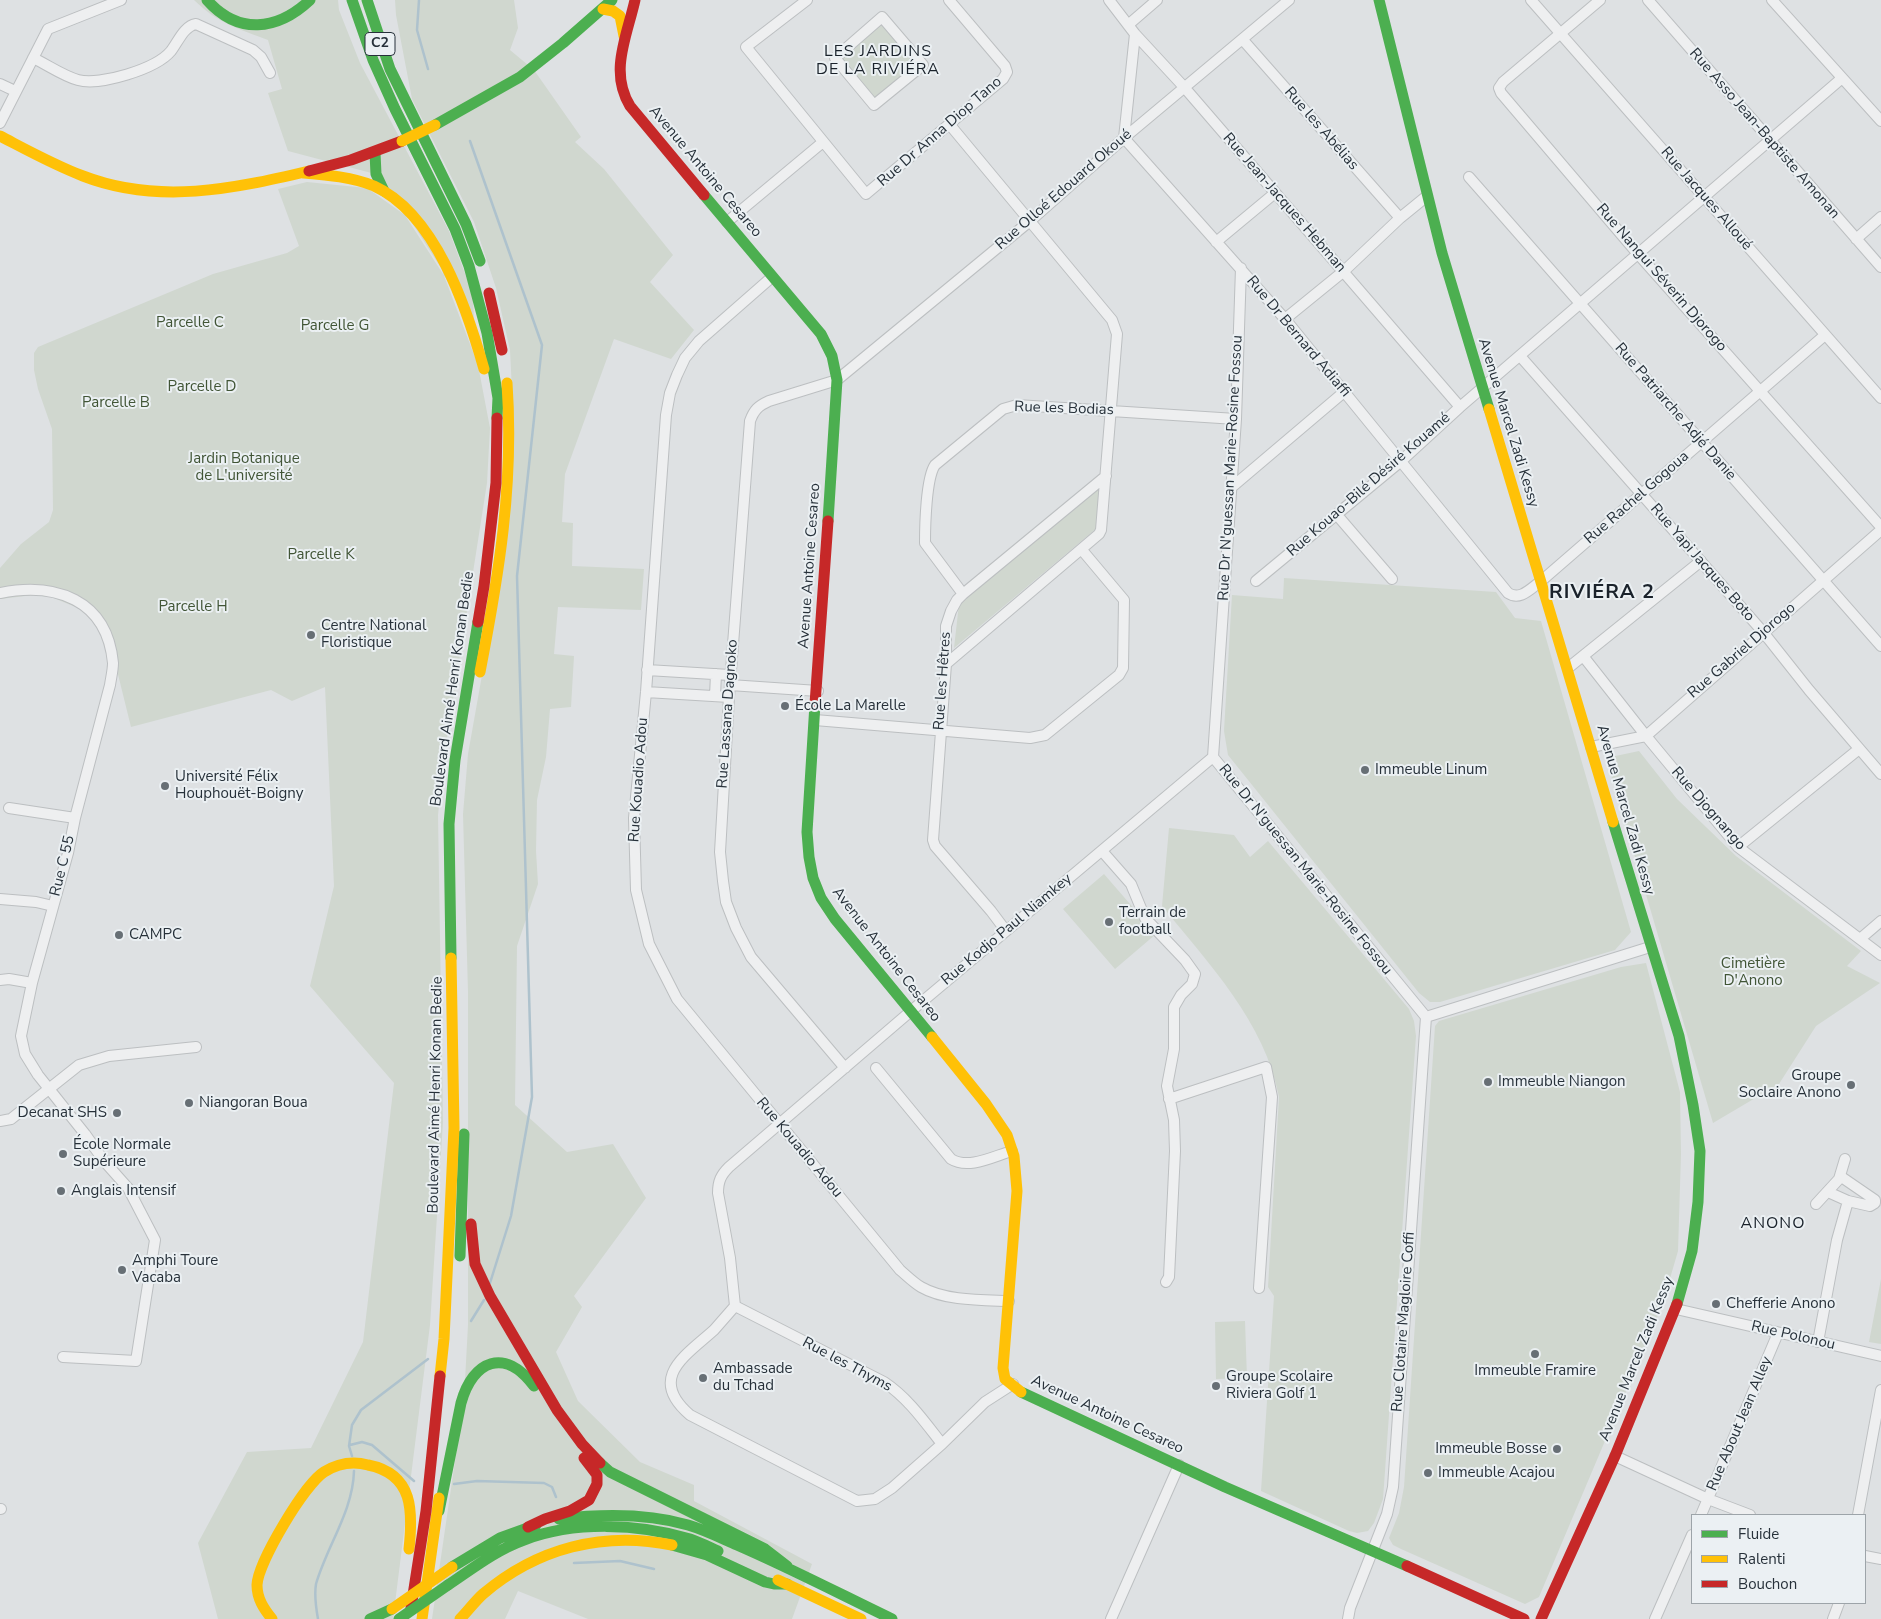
<!DOCTYPE html>
<meta charset="utf-8">
<style>
body{margin:0}
#map{position:relative;width:1881px;height:1619px;overflow:hidden;background:#dee1e3;font-family:"Nunito Sans",sans-serif}
canvas{display:block}
.legend{position:absolute;left:1691px;top:1514px;width:175px;height:90px;box-sizing:border-box;background:#ebf0f3;border:1px solid #9da4a9;margin:0;padding:6px 9px;list-style:none;font-size:15px;color:#27313a}
.legend li{display:flex;align-items:center;gap:10px;height:25px}
.legend b{width:25px;border:1px solid #9da4a9}
</style>
<div id="map">
<canvas width="1881" height="1619"></canvas>
<ul class="legend">
<li><b style="height:6px;background:#4caf50"></b>Fluide</li>
<li><b style="height:6px;background:#ffc107"></b>Ralenti</li>
<li><b style="height:6px;background:#c62828"></b>Bouchon</li>
</ul>
</div>
<script>
const c = document.querySelector('canvas').getContext('2d');
c.lineJoin = 'round';
function paint(path, color) { c.fillStyle = color; c.fill(path, 'evenodd'); }
function trace(path, color, width, dash) { c.strokeStyle = color; c.lineWidth = width; c.lineCap = dash ? 'butt' : 'round'; c.setLineDash(dash || []); c.stroke(path); }
function drawText(font, color, halo, rows, align = 'center') {
  c.font = font + ' "Nunito Sans",sans-serif'; c.lineWidth = 4; c.setLineDash([]); c.textBaseline = 'middle'; c.strokeStyle = halo; c.fillStyle = color; for (const [text, x, y, turn = 0] of rows) {
    c.save(); c.translate(x, y); c.rotate((+turn || 0) * Math.PI / 180); c.textAlign = isNaN(turn) ? turn : align; if (halo) c.strokeText(text, 0, 0); c.fillText(text, 0, 0); c.restore();
  }
}
paint(new Path2D(`
 M 194,0 L 338,0 L 339,10 L 360,63 L 449,231 L 473,295 L 474,322 L 379,175 L 288,151 L 268,93 L 282,89 L 268,40 C 239,29 217,23 194,0 Z
 M 395,0 L 514,0 L 518,28 L 510,50 L 534,70 L 581,137 L 575,142 L 604,169 L 673,255 L 650,282 L 694,330 L 671,359 L 614,339 L 565,474 L 562,522 L 573,523 L 572,566 L 644,569 L 641,610 L 558,607 L 554,654 L 574,656 L 571,707 L 550,709 L 546,757 L 537,800 L 536,851 L 538,884 L 517,946 L 515,1105 L 567,1152 L 613,1144 L 646,1198 L 574,1296 L 582,1307 L 556,1352 L 578,1401 L 640,1462 L 694,1485 L 694,1501 L 812,1564 L 792,1619 L 588,1619 L 518,1591 L 505,1619 L 432,1619 L 464,1399 L 468,1325 L 468,992 L 463,814 L 468,754 L 498,585 L 513,411 L 510,350 L 496,288 L 474,222 L 412,99 L 396,15 Z
 M 883,20 L 921,64 L 875,103 L 837,58 Z
 M 307,182 L 367,188 L 409,218 L 441,268 L 478,365 L 490,428 L 487,483 L 445,751 L 438,815 L 443,1122 L 430,1325 L 393,1619 L 218,1619 L 198,1543 L 247,1452 L 311,1448 L 363,1342 L 394,1083 L 310,986 L 334,886 L 325,687 L 292,701 L 271,690 L 131,727 L 110,642 L 83,610 L 51,597 L 34,595 L 0,599 L 0,568 L 21,544 L 49,522 L 53,510 L 52,429 L 38,389 L 34,370 L 34,353 L 38,347 L 213,274 L 287,253 L 299,246 L 278,189 Z
 M 1101,483 L 1097,528 L 954,648 L 959,604 Z
 M 1284,578 L 1496,592 L 1515,618 L 1541,621 L 1631,932 L 1615,950 L 1440,1002 L 1430,1002 L 1419,993 L 1228,755 L 1224,731 L 1232,595 L 1283,599 Z
 M 1639,751 L 1677,799 L 1736,856 L 1861,951 L 1847,966 L 1880,983 L 1816,1026 L 1779,1084 L 1713,1123 L 1606,758 Z
 M 1169,828 L 1234,835 L 1250,857 L 1268,841 L 1409,1009 L 1414,1021 L 1416,1036 L 1383,1499 L 1374,1523 L 1368,1531 L 1357,1533 L 1349,1531 L 1261,1491 L 1274,1296 L 1268,1287 L 1279,1097 C 1265,1022 1209,964 1162,906 Z
 M 1104,874 L 1156,934 L 1115,969 L 1063,909 Z
 M 1646,963 L 1680,1092 L 1681,1154 L 1678,1251 L 1662,1306 L 1539,1597 L 1525,1604 L 1401,1549 L 1393,1545 L 1389,1538 L 1399,1513 L 1404,1487 L 1435,1026 L 1439,1021 L 1621,967 Z
 M 1881,1279 L 1881,1344 L 1869,1342 Z
 M 1245,1321 L 1247,1378 L 1216,1379 L 1215,1322 Z`), '#d0d7cf');
trace(new Path2D(`
 M 419,0 L 417,30 L 428,69
 M 470,141 L 542,345 L 517,576 L 532,1097 L 511,1216 L 490,1283
 M 471,1321 L 484,1300
 M 350,1445 L 362,1442 L 372,1445 L 414,1481
 M 352,1456 L 349,1446 L 352,1425 L 361,1410 L 428,1359
 M 454,1484 L 477,1481 L 544,1483 L 552,1487 L 556,1497
 M 574,1563 L 620,1561 L 654,1569
 M 318,1619 C 316,1608 314,1596 316,1584 C 327,1546 353,1511 354,1471`), '#aec2cd', 2.5);
const street = new Path2D(`
 M 807,0 L 746,47 L 866,194 L 1003,79 L 1007,72 L 1005,66 L 949,0
 M 1109,0 L 1135,34 L 1184,87 L 1460,407
 M 1531,0 L 1881,398
 M 1600,0 L 1503,82 L 1499,88 L 1501,93 L 1638,254 L 1881,527
 M 1648,0 L 1881,267
 M 1772,0 L 1881,121
 M 882,17 L 923,65 L 874,105 L 835,58 Z
 M 1128,25 L 1157,0
 M 1135,34 L 1124,138 L 1285,319 L 1508,593 C 1520,601 1530,589 1540,582 L 1825,335
 M 1243,40 L 1400,218
 M 33,58 C 48,65 63,76 78,80 C 100,86 156,69 171,51 C 178,42 184,26 196,24 L 253,50 L 261,57 L 270,73
 M 0,84 L 15,91
 M 0,123 L 48,29 L 121,0
 M 1469,177 L 1881,646
 M 727,222 L 823,142
 M 1856,239 L 1881,217
 M 1216,242 L 1275,193
 M 1241,268 L 1236,419 L 1213,757 L 1426,1017
 M 772,277 L 699,341 L 685,358 L 677,375 L 670,393 L 666,415 L 646,692 L 634,818 L 636,890 L 649,944 L 677,999 L 900,1270 C 907,1276 914,1283 921,1287 C 945,1301 982,1300 1009,1301
 M 1285,319 L 1344,271 L 1400,218 L 1427,196
 M 1520,356 L 1763,632 L 1809,690 L 1881,774
 M 1232,487 L 1344,392
 M 1337,515 L 1392,579
 M 1256,581 L 1400,462 L 1460,407 L 1841,79
 M 0,593 C 55,582 107,599 113,663 C 113,670 111,678 110,685 L 75,818 L 68,853 L 32,983 L 21,1036 L 25,1054 L 38,1075 L 85,1134 L 104,1161 L 128,1188 L 155,1240 L 136,1361 L 63,1357
 M 963,594 L 925,543 C 925,526 926,478 935,465 L 1003,409 L 1017,405 L 1236,419
 M 1583,656 L 1646,736 L 1738,847 L 1881,955
 M 946,664 L 1099,534 L 1101,530 L 1117,334 L 1112,320 L 950,125
 M 1568,668 L 1701,561
 M 647,670 L 730,675
 M 730,685 L 818,691
 M 646,692 L 729,697
 M 715,696 L 716,674
 M 815,720 L 1030,738 L 1045,735 L 1119,675 L 1123,668 L 1124,600 L 1082,550
 M 1591,747 L 1646,736 L 1881,530
 M 9,808 L 75,818
 M 1738,847 L 1859,749
 M 1102,851 L 1131,884 L 1145,918 L 1185,960 L 1195,974 L 1192,984 L 1181,995 L 1174,1007 L 1174,1049 L 1167,1086 L 1174,1120 L 1175,1151 L 1169,1277 L 1166,1282
 M 0,899 L 36,902 L 53,906
 M 1006,931 L 991,911 L 935,846 L 933,840 L 946,664 L 946,626 L 951,611 L 957,600 L 963,594 L 1106,476
 M 1860,939 L 1881,921
 M 0,980 L 9,979 L 32,983
 M 1426,1017 L 1650,947
 M 845,1068 L 751,957 L 736,928 L 726,902 L 723,881 L 720,852 L 729,697 L 750,421 C 754,410 758,406 769,401 L 837,380 L 1030,221 L 1124,138 L 1289,0
 M 876,1068 L 951,1159 C 969,1170 994,1156 1012,1151
 M 1169,1099 L 1266,1067 L 1272,1097 L 1259,1288
 M 0,1121 L 11,1119 L 79,1065 L 109,1056 L 196,1047
 M 1828,1192 L 1848,1201 L 1870,1206 L 1875,1203 L 1875,1200 L 1840,1176
 M 1816,1204 L 1839,1179 L 1845,1159
 M 735,1306 L 884,1382 C 908,1398 924,1421 942,1444
 M 1676,1309 L 1881,1356
 M 1818,1342 L 1837,1240 L 1848,1201
 M 1013,1384 L 985,1402 L 942,1444 L 892,1488 L 875,1499 L 857,1501 L 690,1415 C 647,1378 685,1356 714,1330 C 721,1322 728,1314 735,1306 L 730,1258 L 718,1193 C 718,1181 721,1175 729,1167 L 911,1011 L 1213,757
 M 1615,1456 L 1708,1499 L 1750,1515
 M 0,1509 L 1,1509
 M 1701,1515 L 1778,1333
 M 1858,1515 L 1881,1390
 M 1865,1556 L 1881,1559
 M 1111,1619 L 1179,1465
 M 1348,1619 L 1350,1608 L 1387,1514 L 1393,1487 L 1426,1017
 M 1655,1619 L 1692,1535
 M 1833,1619 L 1839,1603`);
trace(street, '#bcbfc1', 12);
trace(street, '#eeeff0', 10);
trace(new Path2D(`
 M 207,0 C 238,35 277,31 310,0
 M 352,0 L 373,60 L 395,109 L 455,229 L 469,266 L 487,333 L 498,398 L 497,418
 M 367,0 L 390,69 L 466,224 L 480,261
 M 1379,0 L 1442,253 L 1489,409
 M 435,125 L 520,77 L 563,43 L 612,0
 M 375,153 L 376,174 L 384,191
 M 704,195 L 821,334 L 832,356 L 837,380 L 828,521
 M 815,704 L 807,832 L 809,857 L 813,878 L 821,898 L 835,919 L 932,1037
 M 1613,822 L 1679,1036 L 1693,1105 L 1700,1151 L 1698,1202 L 1692,1251 L 1677,1304
 M 451,958 L 449,824 L 455,760 L 478,622
 M 460,1256 L 464,1134
 M 1021,1392 L 1225,1487 L 1407,1566
 M 600,1463 L 610,1472 L 765,1549 L 787,1566
 M 439,1511 L 461,1403 C 473,1360 505,1347 534,1386
 M 559,1519 C 601,1514 646,1513 688,1525 C 705,1530 721,1538 737,1545 C 790,1568 840,1594 892,1619
 M 672,1545 L 707,1555 L 765,1582 L 774,1584 L 787,1584
 M 452,1567 L 500,1538 L 536,1525
 M 448,1585 C 472,1569 496,1550 524,1540 C 574,1521 638,1523 690,1539 C 699,1542 709,1547 718,1551
 M 370,1619 L 392,1609`), '#4caf50', 11);
trace(new Path2D(`
 M 603,9 L 613,11 L 620,16 L 624,36
 M 0,136 C 27,150 54,165 83,176 C 158,205 233,189 309,171
 M 303,173 C 327,175 352,177 374,186 C 436,214 467,309 484,369
 M 1489,409 L 1613,822
 M 480,672 C 499,574 514,484 507,383
 M 932,1037 L 986,1104 L 1007,1135 L 1014,1156 L 1017,1191 L 1003,1368 L 1005,1379 L 1021,1392
 M 440,1376 L 444,1339 L 454,1128 L 451,958
 M 778,1580 L 861,1619
 M 272,1619 C 264,1609 257,1599 257,1585 C 258,1562 305,1484 324,1472 C 337,1464 353,1461 368,1465 C 414,1474 413,1512 409,1549
 M 422,1619 L 439,1498
 M 460,1619 C 468,1611 475,1601 483,1594 C 537,1548 603,1531 672,1545`), '#ffc107', 11);
trace(new Path2D(`
 M 635,0 C 627,36 609,72 630,106 L 704,195
 M 309,171 L 351,160 L 402,141
 M 489,293 L 502,350
 M 478,622 L 484,586 L 496,483 L 497,418
 M 815,704 L 828,521
 M 471,1224 L 475,1264 L 490,1296 L 557,1410 L 582,1444 L 600,1463
 M 528,1527 L 545,1519 L 570,1511 L 589,1500 L 597,1484 L 597,1475 L 584,1458
 M 1407,1566 L 1524,1619
 M 411,1608 L 426,1511 L 440,1376
 M 1541,1619 L 1615,1456 L 1677,1304`), '#c62828', 11);
trace(new Path2D(`
 M 399,1619 L 448,1585`), '#4caf50', 11);
trace(new Path2D(`
 M 402,141 L 435,125
 M 392,1609 L 452,1567`), '#ffc107', 11);
for (const [x, y, r, color] of [
 [311,635,5,"#676f75"],
 [785,706,5,"#676f75"],
 [1365,770,5,"#676f75"],
 [165,786,5,"#676f75"],
 [1109,922,5,"#676f75"],
 [119,935,5,"#676f75"],
 [1488,1082,5,"#676f75"],
 [1851,1085,5,"#676f75"],
 [189,1103,5,"#676f75"],
 [117,1113,5,"#676f75"],
 [63,1154,5,"#676f75"],
 [61,1191,5,"#676f75"],
 [122,1270,5,"#676f75"],
 [1716,1304,5,"#676f75"],
 [1535,1354,5,"#676f75"],
 [703,1378,5,"#676f75"],
 [1216,1386,5,"#676f75"],
 [1557,1449,5,"#676f75"],
 [1428,1473,5,"#676f75"]
]) { const dot = new Path2D(); dot.arc(x, y, r, 0, 2 * Math.PI); c.fillStyle = color; c.fill(dot); trace(dot, '#ebf0f3', 2); }
for (const [x, y, w] of [
 [380,44,30]
]) { const box = new Path2D(); box.roundRect(x - w / 2, y - 11.5, w, 23, 4); c.fillStyle = '#ebf0f3'; c.fill(box); trace(box, '#27313a', 1); }
drawText('bold 14px', '#27313a', null, [
 ["C2",380,44]
]);
drawText('15px', '#27313a', '#ebf0f3', [
 ["Rue les Abélias",1321,129,49],
 ["Rue Dr Anna Diop Tano",940,132,-41],
 ["Rue Asso Jean-Baptiste Amonan",1764,134,49],
 ["Avenue Antoine Cesareo",705,172,50],
 ["Rue Olloé Edouard Okoué",1064,190,-41],
 ["Rue Jacques Alloué",1706,199,49],
 ["Rue Jean-Jacques Hebman",1284,203,49],
 ["Rue Nangui Séverin Djorogo",1661,278,49],
 ["Rue Dr Bernard Adiaffi",1298,337,50],
 ["Rue les Bodias",1064,409,2],
 ["Rue Patriarche Adjé Danie",1675,412,49],
 ["Avenue Marcel Zadi Kessy",1508,423,73],
 ["Rue Dr N'guessan Marie-Rosine Fossou",1231,468,-87],
 ["Rue Kouao-Bilé Désiré Kouamé",1369,485,-41],
 ["Rue Rachel Gogoua",1637,498,-41],
 ["Rue Yapi Jacques Boto",1702,563,49],
 ["Avenue Antoine Cesareo",810,566,-86],
 ["Rue Gabriel Djorogo",1742,651,-41],
 ["Rue les Hêtres",943,681,-86],
 ["Boulevard Aimé Henri Konan Bedie",453,689,-82],
 ["Rue Lassana Dagnoko",728,714,-86],
 ["Rue Kouadio Adou",639,780,-86],
 ["Rue Djognango",1708,809,49],
 ["Avenue Marcel Zadi Kessy",1625,810,74],
 ["Rue C 55",63,866,-76],
 ["Rue Dr N'guessan Marie-Rosine Fossou",1305,870,51],
 ["Rue Kodjo Paul Niamkey",1007,930,-40],
 ["Avenue Antoine Cesareo",886,955,52],
 ["Boulevard Aimé Henri Konan Bedie",436,1095,-89],
 ["Rue Kouadio Adou",799,1148,50],
 ["Rue Clotaire Magloire Coffi",1404,1322,-86],
 ["Rue Polonou",1793,1336,13],
 ["Avenue Marcel Zadi Kessy",1637,1359,-68],
 ["Rue les Thyms",847,1365,28],
 ["Avenue Antoine Cesareo",1107,1415,25],
 ["Rue About Jean Alley",1740,1424,-67]
]);
drawText('15px', '#415536', '#ebf0f3', [
 ["Parcelle C",190,323],
 ["Parcelle G",335,326],
 ["Parcelle D",202,387],
 ["Parcelle B",116,403],
 ["Jardin Botanique",244,459],
 ["de L'université",244,476],
 ["Parcelle K",321,555],
 ["Parcelle H",193,607],
 ["Cimetière",1753,964],
 ["D'Anono",1753,981]
]);
drawText('15px', '#27313a', '#ebf0f3', [
 ["Centre National",321,626],
 ["Floristique",321,643],
 ["École La Marelle",795,706],
 ["Immeuble Linum",1375,770],
 ["Université Félix",175,777],
 ["Houphouët-Boigny",175,794],
 ["Terrain de",1119,913],
 ["football",1119,930],
 ["CAMPC",129,935],
 ["Groupe",1841,1076,"right"],
 ["Soclaire Anono",1841,1093,"right"],
 ["Immeuble Niangon",1498,1082],
 ["Niangoran Boua",199,1103],
 ["Decanat SHS",107,1113,"right"],
 ["École Normale",73,1145],
 ["Supérieure",73,1162],
 ["Anglais Intensif",71,1191],
 ["Amphi Toure",132,1261],
 ["Vacaba",132,1278],
 ["Chefferie Anono",1726,1304],
 ["Ambassade",713,1369],
 ["du Tchad",713,1386],
 ["Immeuble Framire",1535,1371,"center"],
 ["Groupe Scolaire",1226,1377],
 ["Riviera Golf 1",1226,1394],
 ["Immeuble Bosse",1547,1449,"right"],
 ["Immeuble Acajou",1438,1473]
], 'left');
c.letterSpacing = '1px';
drawText('16px', '#1a222b', '#ebf0f3', [
 ["LES JARDINS",878,52],
 ["DE LA RIVIÉRA",878,70],
 ["ANONO",1773,1224]
]);
c.letterSpacing = '0px';
c.letterSpacing = '1px';
drawText('bold 20px', '#1a222b', '#ebf0f3', [
 ["RIVIÉRA 2",1602,593]
]);
c.letterSpacing = '0px';
</script>
